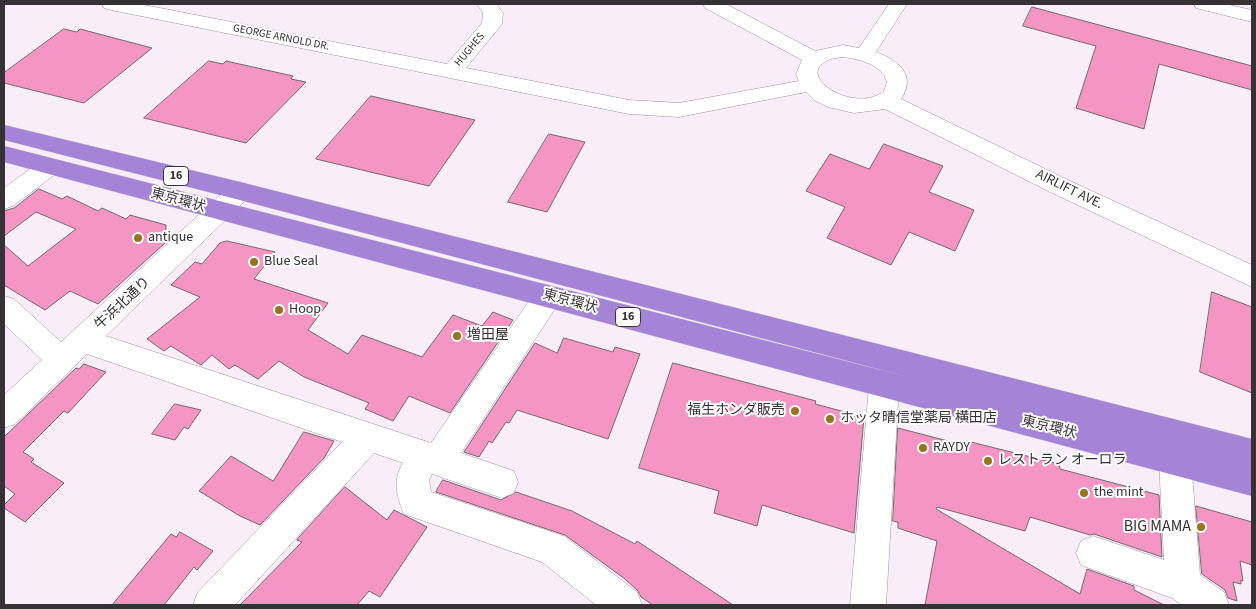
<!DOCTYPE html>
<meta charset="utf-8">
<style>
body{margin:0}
#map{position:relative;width:1256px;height:609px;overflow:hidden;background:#f8edf8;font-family:"Source Sans 3",sans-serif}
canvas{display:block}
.frame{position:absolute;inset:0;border:5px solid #353135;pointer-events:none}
</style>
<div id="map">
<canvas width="1256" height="609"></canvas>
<div class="frame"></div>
</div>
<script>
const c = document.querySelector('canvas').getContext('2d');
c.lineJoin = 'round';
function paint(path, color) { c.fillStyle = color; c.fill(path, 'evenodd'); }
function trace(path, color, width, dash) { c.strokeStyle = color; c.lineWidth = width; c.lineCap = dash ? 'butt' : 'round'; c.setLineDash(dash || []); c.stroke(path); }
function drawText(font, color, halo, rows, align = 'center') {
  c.font = font + ' "Source Sans 3","Noto Sans JP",sans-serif'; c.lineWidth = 4; c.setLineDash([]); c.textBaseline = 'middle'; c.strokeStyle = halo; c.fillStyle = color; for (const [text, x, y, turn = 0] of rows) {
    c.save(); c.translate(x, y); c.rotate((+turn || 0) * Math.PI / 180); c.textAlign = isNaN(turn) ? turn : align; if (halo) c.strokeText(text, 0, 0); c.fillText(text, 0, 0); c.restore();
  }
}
const building = new Path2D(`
 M 1032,7 L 1252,66 L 1252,90 L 1159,64 L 1144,129 L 1076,108 L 1096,46 L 1023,26 Z
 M 64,29 L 77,32 L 80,29 L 152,48 L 84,103 L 4,83 L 4,73 Z
 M 209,61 L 223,64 L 226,61 L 293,76 L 291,79 L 306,82 L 246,143 L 144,118 Z
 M 371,96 L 475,120 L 429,186 L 316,159 Z
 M 549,134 L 585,142 L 547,212 L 508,202 Z
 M 884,144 L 943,166 L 929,192 L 974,210 L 955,251 L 909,232 L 891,265 L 827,238 L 845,207 L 806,191 L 830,154 L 869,169 Z
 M 39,189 L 62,199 L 67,196 L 98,211 L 102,208 L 126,219 L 130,215 L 166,225 L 165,243 L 98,304 L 70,291 L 45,310 L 4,285 L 4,245 L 28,266 L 76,229 L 36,212 L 4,236 L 4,211 L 14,208 Z
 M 227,241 L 275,252 L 254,279 L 328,303 L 308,330 L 348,354 L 362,335 L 422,357 L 453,315 L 482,326 L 493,312 L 513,320 L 450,413 L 409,396 L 393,421 L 365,409 L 369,403 L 304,377 L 279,361 L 258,379 L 235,365 L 229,369 L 212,355 L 201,365 L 171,346 L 164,351 L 147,339 L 200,297 L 171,285 L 195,262 L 202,264 L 220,243 Z
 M 1212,292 L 1252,307 L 1252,393 L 1200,372 Z
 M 564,338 L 613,352 L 615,347 L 640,354 L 608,439 L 517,410 L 509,423 L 506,422 L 492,443 L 489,441 L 479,457 L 464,452 L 535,343 L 557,353 Z
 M 673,363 L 816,401 L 815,404 L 864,417 L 854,533 L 762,505 L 757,526 L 714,513 L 719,491 L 639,468 Z
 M 84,364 L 106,372 L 68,413 L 64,411 L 23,452 L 34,459 L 31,462 L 64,483 L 25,522 L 4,508 L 4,505 L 15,494 L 4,486 L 4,437 L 76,368 L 79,369 Z
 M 175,404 L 201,410 L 188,429 L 184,427 L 175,440 L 152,434 Z
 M 898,428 L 967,446 L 967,441 L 1059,464 L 1060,469 L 1159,495 L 1162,557 L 1094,534 L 1090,535 L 1030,517 L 1025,531 L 937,507 L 936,509 L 1080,594 L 1087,569 L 1134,586 L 1134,590 L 1164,605 L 925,605 L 937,541 L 898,528 L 898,522 L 893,521 Z
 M 304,432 L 334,441 L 324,458 L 260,525 L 240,516 L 199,491 L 231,456 L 273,481 Z
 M 443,480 L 501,500 L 516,492 L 572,511 L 635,544 L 637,541 L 733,605 L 653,605 L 641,597 L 638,591 L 625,579 L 565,535 L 436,492 Z
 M 345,487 L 387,520 L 394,510 L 427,527 L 380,597 L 369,591 L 357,605 L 240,605 L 302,542 L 297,540 Z
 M 1196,506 L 1252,522 L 1252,565 L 1240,561 L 1243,581 L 1241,580 L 1241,584 L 1233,582 L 1237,601 L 1228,598 L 1225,590 L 1202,574 Z
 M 180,532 L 213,551 L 197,570 L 194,567 L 164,605 L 112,605 L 171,534 L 176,537 Z`);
paint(building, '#f495c4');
trace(building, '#75686e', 1);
const minor = new Path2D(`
 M 102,4 L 139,4 L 447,64 L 482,23 L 483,13 L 477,4 L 496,4 L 503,13 L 502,24 L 466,68 L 629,100 L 679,103 L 799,81 L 796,74 L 802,60 L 705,8 L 703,4 L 726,4 L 815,51 L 843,45 L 859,48 L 889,4 L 907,4 L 876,52 C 898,60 917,75 901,99 L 1068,180 L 1252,265 L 1252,287 L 1050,192 L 885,109 L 854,113 L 828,107 L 814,100 L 806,92 L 679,117 L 629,114 L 111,10 L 104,8 ZM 843,57 C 859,59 882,64 887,82 L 884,91 C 855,115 793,76 828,60 C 832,58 838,58 843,57 Z
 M 1194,4 L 1225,4 L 1252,10 L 1252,22 L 1196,8 Z
 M 49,159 L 57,161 L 61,167 L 57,173 L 13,206 L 4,209 L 4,188 L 41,161 Z
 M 240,182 L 249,185 L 252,191 L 249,197 L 106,336 L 431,443 L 538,288 L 548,285 L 558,288 L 562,296 L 558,304 L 461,453 L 514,471 L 518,482 L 514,493 L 502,498 L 432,474 L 429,480 L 431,492 L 564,536 L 637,592 L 642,605 L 596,605 L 542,562 L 404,514 C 397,497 392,480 403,463 L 374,453 L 235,605 L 193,605 L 198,592 L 342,442 L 87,354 L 15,424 L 4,428 L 4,395 L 42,360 L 4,324 L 4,296 L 14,299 L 61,342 L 231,185 Z
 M 884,373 L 895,377 L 899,386 L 886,605 L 850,605 L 869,386 L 873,377 Z
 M 1175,446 L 1186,450 L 1191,461 L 1200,575 L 1224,592 L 1229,605 L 1182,605 L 1172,598 L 1081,565 L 1076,553 L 1081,541 L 1093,536 L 1164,560 L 1159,461 L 1164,450 Z`);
const highway = new Path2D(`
 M 4,125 L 240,182 L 1252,439 L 1252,496 L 4,162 L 4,146 L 912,378 L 240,200 L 4,140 Z`);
trace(minor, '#9e949e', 1);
trace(highway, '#d3d2d3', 1);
paint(minor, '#fff');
paint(highway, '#a583d6');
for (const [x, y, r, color] of [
 [138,238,5,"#99741f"],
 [254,262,5,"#99741f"],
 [279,310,5,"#99741f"],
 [457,336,5,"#99741f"],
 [795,411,5,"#99741f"],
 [830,419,5,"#99741f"],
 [923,448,5,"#99741f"],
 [988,461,5,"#99741f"],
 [1084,493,5,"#99741f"],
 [1201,527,5,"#99741f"]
]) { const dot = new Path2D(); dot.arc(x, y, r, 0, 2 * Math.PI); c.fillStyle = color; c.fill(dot); trace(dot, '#fefefe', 2); }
drawText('11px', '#353135', '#fefefe', [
 ["GEORGE ARNOLD DR.",281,38,11],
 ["HUGHES",470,50,-50]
]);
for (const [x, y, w] of [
 [176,176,25],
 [628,317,25]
]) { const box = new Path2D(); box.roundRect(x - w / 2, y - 9.5, w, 19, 4); c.fillStyle = '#fefefe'; c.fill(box); trace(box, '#353135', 1); }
drawText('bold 12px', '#353135', null, [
 ["16",176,176],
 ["16",628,317]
]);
drawText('14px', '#353135', '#fefefe', [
 ["AIRLIFT AVE.",1069,190,26],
 ["東京環状",178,201,15],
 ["東京環状",570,302,15],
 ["牛浜北通り",123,304,-43],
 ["東京環状",1049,428,14]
]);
drawText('14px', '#353135', '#fefefe', [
 ["antique",148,238],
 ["Blue Seal",264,262],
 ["Hoop",289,310],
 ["増田屋",467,336],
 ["福生ホンダ販売",785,411,"right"],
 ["ホッタ晴信堂薬局 横田店",840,419],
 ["RAYDY",933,448],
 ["レストラン オーロラ",998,461],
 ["the mint",1094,493]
], 'left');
drawText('16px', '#353135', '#fefefe', [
 ["BIG MAMA",1191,527]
], 'right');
</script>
